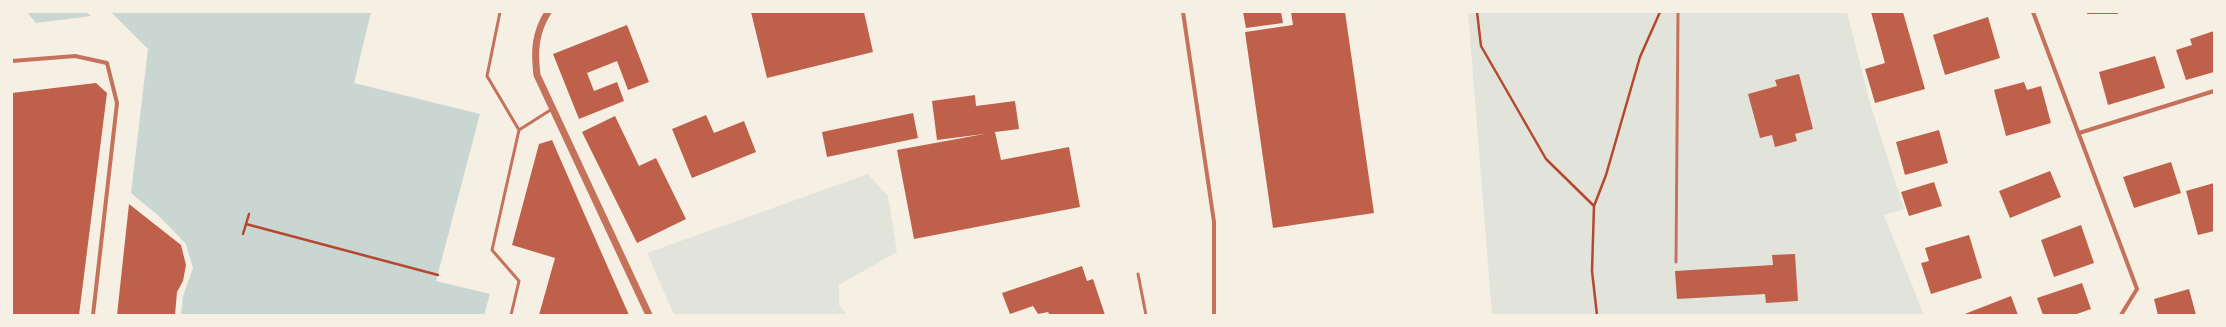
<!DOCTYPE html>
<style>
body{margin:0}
#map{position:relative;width:2226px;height:327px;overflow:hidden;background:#f6efe4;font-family:"Source Serif 4",serif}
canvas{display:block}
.frame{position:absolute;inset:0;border:13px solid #f6efe4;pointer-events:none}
</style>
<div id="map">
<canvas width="2226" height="327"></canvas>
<div class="frame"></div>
</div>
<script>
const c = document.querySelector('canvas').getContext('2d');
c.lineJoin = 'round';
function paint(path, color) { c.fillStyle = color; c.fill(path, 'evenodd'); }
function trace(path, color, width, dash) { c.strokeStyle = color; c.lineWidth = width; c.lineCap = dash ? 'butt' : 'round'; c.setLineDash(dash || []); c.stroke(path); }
paint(new Path2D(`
 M 1468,12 L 1847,12 L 1870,103 L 1904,209 L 1884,215 L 1924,315 L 1492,315 Z
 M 868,174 L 888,196 L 897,252 L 839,285 L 839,305 L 847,315 L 674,315 L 647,253 Z`), '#e2e4dc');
paint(new Path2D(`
 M 27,12 L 87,12 L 91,16 L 36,23 Z
 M 111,12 L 371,12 L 354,83 L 480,114 L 436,281 L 490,294 L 484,315 L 181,315 L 183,296 L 193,268 L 186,244 L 160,217 L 131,193 L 148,49 Z`), '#c9d6d2');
paint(new Path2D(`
 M 751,12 L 864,12 L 873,52 L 767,78 Z
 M 1243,12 L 1281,12 L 1283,23 L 1246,28 Z
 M 1291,12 L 1345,12 L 1374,213 L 1273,228 L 1245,32 L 1293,25 Z
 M 1871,12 L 1903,12 L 1925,89 L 1875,103 L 1865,69 L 1885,63 Z
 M 2087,12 L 2118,12 L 2118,14 L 2087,14 Z
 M 1988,17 L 2000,58 L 1945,75 L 1933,35 Z
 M 627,25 L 649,82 L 628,90 L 617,61 L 587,73 L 594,91 L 617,82 L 624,101 L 579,119 L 553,54 Z
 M 2214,31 L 2214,72 L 2186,80 L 2176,50 L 2192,45 L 2190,39 Z
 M 2155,56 L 2165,88 L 2108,105 L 2099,72 Z
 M 1799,74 L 1813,129 L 1795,134 L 1797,141 L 1775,147 L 1772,135 L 1760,138 L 1748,94 L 1777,86 L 1775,80 Z
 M 2024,82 L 2027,90 L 2041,86 L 2051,123 L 2006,136 L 1994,90 Z
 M 96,83 L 107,93 L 79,315 L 12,315 L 12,93 Z
 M 975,95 L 976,106 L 1015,101 L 1019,129 L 995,132 L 1001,160 L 1069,147 L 1080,207 L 914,239 L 897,150 L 984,134 L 937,140 L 932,101 Z
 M 913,113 L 918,138 L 827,157 L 822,132 Z
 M 706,115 L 714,133 L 744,121 L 756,152 L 692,178 L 672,129 Z
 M 615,116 L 639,166 L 656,158 L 686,219 L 637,243 L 582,132 Z
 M 1939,130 L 1948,163 L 1905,175 L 1896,142 Z
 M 552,140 L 583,211 L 629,315 L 539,315 L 555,258 L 512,245 L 539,144 Z
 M 2171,162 L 2181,193 L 2134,208 L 2123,177 Z
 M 2050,171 L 2061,197 L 2010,218 L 1999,191 Z
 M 1934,182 L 1942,206 L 1909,216 L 1901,192 Z
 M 2214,183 L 2214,231 L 2198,235 L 2186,191 Z
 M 129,204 L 181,245 L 186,265 L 183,281 L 177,292 L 175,315 L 117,315 Z
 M 2081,225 L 2094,263 L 2054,277 L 2041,240 Z
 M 1969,235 L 1982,278 L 1931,294 L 1921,263 L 1929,261 L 1925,248 Z
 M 1795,254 L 1798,301 L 1766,303 L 1765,294 L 1677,299 L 1675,271 L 1773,265 L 1772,255 Z
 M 1082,266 L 1087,281 L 1093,279 L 1105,315 L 1050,315 L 1048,312 L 1038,314 L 1033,306 L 1010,314 L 1002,293 Z
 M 2082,283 L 2091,309 L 2074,315 L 2043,315 L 2037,298 Z
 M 2189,289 L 2196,315 L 2158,315 L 2154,299 Z
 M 2011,296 L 2018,315 L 1962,315 Z`), '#bf614a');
trace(new Path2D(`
 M 1477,12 L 1481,46 L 1546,159 L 1594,206
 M 246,224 L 438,275
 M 243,234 L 249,214
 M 1597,315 L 1592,271 L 1594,206 L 1606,175 L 1640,57 L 1660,12`), '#b5482f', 2.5);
trace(new Path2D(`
 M 500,12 L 487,76 L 519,130 L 492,250 L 519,281 L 511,315
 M 519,130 L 552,109
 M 1676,262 L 1678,12
 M 1138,274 L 1146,315`), '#c5725c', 3);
trace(new Path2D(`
 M 1183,12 L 1214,222 L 1214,315
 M 2033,12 L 2137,289 L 2121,315
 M 12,61 L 75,56 L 107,63 L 117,103 L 93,315
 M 2079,133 L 2214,91`), '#c5725c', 4);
trace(new Path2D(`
 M 548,12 C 535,33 534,51 537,75 L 649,315`), '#c5725c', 7);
</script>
